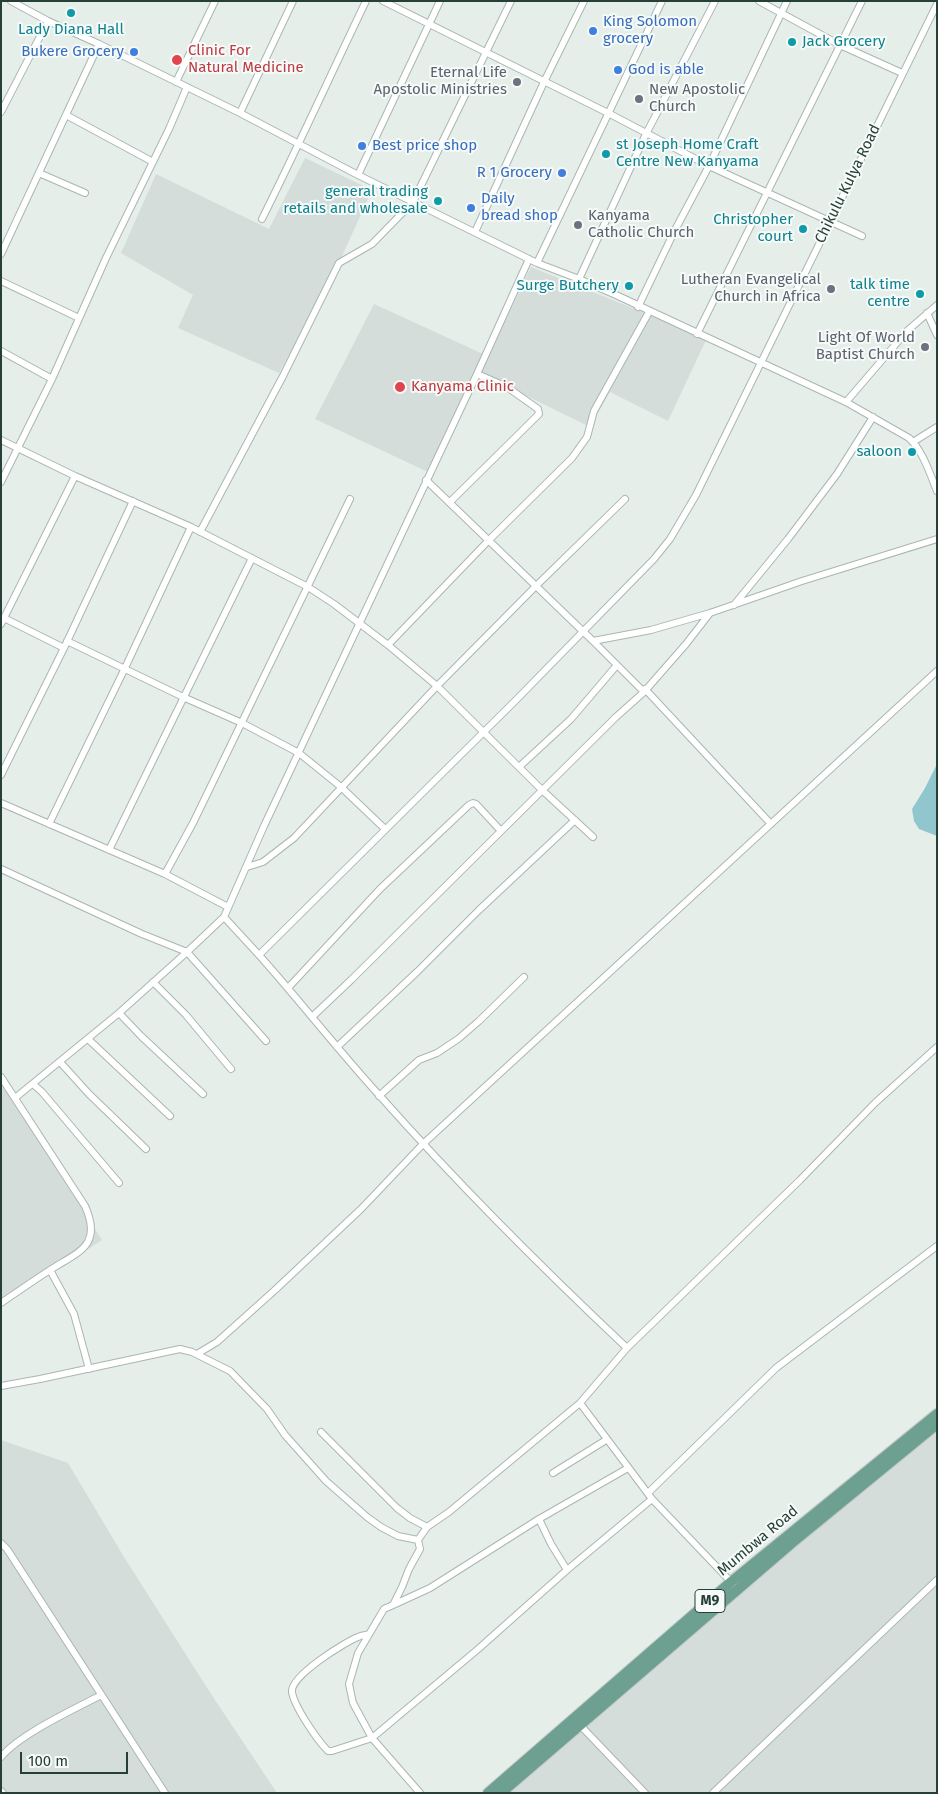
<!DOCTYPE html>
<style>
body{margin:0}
#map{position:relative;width:938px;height:1794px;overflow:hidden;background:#e6eeea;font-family:"Fira Sans",sans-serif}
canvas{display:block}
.frame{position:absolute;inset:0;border:2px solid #263f37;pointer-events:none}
.scale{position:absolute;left:20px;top:1752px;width:108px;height:22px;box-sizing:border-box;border:2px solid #263f37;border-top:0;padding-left:6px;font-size:15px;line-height:18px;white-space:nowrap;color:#263f37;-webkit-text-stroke:4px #f6faf8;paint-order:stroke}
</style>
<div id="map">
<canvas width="938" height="1794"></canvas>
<div class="frame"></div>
<div class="scale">100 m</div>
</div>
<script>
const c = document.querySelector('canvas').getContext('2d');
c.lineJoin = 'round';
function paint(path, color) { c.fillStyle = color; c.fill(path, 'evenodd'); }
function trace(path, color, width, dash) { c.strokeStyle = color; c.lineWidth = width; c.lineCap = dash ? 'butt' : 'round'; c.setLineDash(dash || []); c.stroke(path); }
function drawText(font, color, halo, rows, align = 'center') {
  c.font = font + ' "Fira Sans",sans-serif'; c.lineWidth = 4; c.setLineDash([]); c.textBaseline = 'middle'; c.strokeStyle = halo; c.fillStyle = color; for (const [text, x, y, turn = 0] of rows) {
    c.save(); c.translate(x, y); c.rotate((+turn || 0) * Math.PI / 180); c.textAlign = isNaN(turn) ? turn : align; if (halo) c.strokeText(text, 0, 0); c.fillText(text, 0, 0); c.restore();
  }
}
paint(new Path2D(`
 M 305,158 L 372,190 L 339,263 L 279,373 L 178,328 L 193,295 L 121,253 L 156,174 L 269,229 Z
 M 531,267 L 707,338 L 668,421 L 610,392 L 590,427 L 480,373 Z
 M 374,304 L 483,354 L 428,472 L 315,419 Z
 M 1,1081 L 102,1240 L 1,1307 Z
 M 937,1421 L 937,1793 L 489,1793 Z
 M 1,1440 L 68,1463 L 124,1557 L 211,1694 L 277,1793 L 1,1793 Z`), '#d4ddd9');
paint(new Path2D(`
 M 937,764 L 937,836 L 919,829 L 914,821 L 912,809 L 925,788 Z`), '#92c6ce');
const minor = new Path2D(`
 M 11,1 L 48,21 L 99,44 L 240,113 L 358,175 L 537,263 L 579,279 L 616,295 L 846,402 L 909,438 C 923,451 930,474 937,491
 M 383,1 L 610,114 L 709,166 L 862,236
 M 759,1 L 840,45 L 902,73
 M 176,82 L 215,1
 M 1,112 L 48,21
 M 240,113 L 293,1
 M 66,115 L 153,162
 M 39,173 L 85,193
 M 358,175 L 440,1
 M 262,219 C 298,147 331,74 366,1
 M 475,232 L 544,82 L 584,1
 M 1,254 L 99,44
 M 537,263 L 662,1
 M 579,279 L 646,134 L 715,1
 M 1,281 L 79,318
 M 638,307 L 675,230 L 709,166 L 787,1
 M 927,313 L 937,335
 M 697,334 C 753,223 806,112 862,1
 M 1,351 L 52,379
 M 846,402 L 907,331 L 937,305
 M 1,440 L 75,476 L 191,527 L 308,587 L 334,604 L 388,645 L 437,686 L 542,790 L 593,837
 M 913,442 L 937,427
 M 426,480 L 593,641 L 651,630 L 710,613 L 802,581 L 937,539
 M 1,482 L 52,379 L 106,258 L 169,129 L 187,87
 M 450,502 L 539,414 L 538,409 L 507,387 L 477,374
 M 200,532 L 283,376 L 339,263 L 372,244 L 413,202 L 511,1
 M 734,605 L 788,539 L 837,474 L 873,417
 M 4,618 L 64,648
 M 1,624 L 75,476
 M 67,641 L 183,697 L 242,723 L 299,753 L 341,787 L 384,828
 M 593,641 L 644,692
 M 388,645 L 488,541 L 572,458 L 587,437 L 594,411 L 649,312
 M 645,689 L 771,824
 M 519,767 L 571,719 L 617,665
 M 1,775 L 64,648 L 133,501
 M 1,803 L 165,874 L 228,907
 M 49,824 L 125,668 L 191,527
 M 109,850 L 252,558
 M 247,867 L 263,862 L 294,838 L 437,686 L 536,586 L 625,499
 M 1,869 L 142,934 L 187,952 L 266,1041
 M 165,874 L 193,823 L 350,499
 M 259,955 L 224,917 L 264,826 L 477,374 L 529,259
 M 153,982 L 186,1015 L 231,1069
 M 288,988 L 380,889 L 469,805 L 473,803 L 476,804 L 501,831
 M 119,1013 L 141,1036 L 203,1094
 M 312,1017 L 351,980 L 616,717 L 644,692 L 686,644 L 710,613
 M 88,1039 L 170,1116
 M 337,1047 L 418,971 L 479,910 L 575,820
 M 60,1062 L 89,1094 L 146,1149
 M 1,1077 L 85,1206 C 103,1246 78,1252 50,1270 C 33,1281 17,1292 1,1303
 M 33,1084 L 42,1092 L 119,1183
 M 379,1096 L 419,1060 L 437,1053 L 458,1039 L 479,1021 L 524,977
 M 15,1098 L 119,1013 L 187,952 L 224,917
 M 50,1270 L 74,1314 L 89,1369
 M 627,1348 C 541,1267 458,1184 380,1096 C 338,1050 300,1001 259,955 L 516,700 L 654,559 L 670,539 L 696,495 L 937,4
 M 197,1354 L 217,1342 L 275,1290 L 361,1209 L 423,1144 L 937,671
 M 1,1386 L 40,1379 L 180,1349 L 192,1352 L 230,1371 L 267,1409 L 285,1435 L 326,1481 L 367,1517 L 381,1527 L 398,1536 L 418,1540
 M 580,1403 L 652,1499 L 734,1585
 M 321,1432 L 397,1508 L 410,1518 L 427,1527
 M 553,1473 L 606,1440
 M 648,1493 L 776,1368 L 937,1246
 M 539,1519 L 551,1544 L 567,1570
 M 1,1543 L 7,1549 L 165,1793
 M 393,1605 L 430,1588 L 539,1519 L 628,1468
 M 369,1634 C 366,1635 362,1635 358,1637 C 345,1642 290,1676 292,1692 C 294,1706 317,1740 328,1751 L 332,1751 L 372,1738 L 477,1650 L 567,1570 L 652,1499
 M 578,1723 L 645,1793
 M 1,1757 C 20,1734 73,1710 101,1695
 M 1,1791 L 3,1793
 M 420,1793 L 372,1738 L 353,1703 L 349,1684 L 358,1653 L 384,1609 L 393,1605 L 402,1587 L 409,1569 L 420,1549 L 418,1540 L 427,1527 L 449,1512 L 580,1403 L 627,1348 L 800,1180 L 875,1103 L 937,1047
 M 713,1793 L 937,1580`);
const primary = new Path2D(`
 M 488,1793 L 731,1582 L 937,1414
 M 501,1793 L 793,1542 L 937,1424`);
trace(minor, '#a9b6b1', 8);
trace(primary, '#c2c9c7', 12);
trace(minor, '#fff', 6);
trace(primary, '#6ea092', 10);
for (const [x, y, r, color] of [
 [71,13,5,"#0f9aa8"],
 [593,31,5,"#3f7fe0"],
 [792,42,5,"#0f9aa8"],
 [134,52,5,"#3f7fe0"],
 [177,60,6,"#e0444e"],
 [618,70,5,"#3f7fe0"],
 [517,82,5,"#6b7280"],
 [639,99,5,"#6b7280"],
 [362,146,5,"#3f7fe0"],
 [606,154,5,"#0f9aa8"],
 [562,173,5,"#3f7fe0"],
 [438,201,5,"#0f9aa8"],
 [471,208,5,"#3f7fe0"],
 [578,225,5,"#6b7280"],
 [803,229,5,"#0f9aa8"],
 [629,286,5,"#0f9aa8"],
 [831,289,5,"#6b7280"],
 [920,294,5,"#0f9aa8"],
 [925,347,5,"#6b7280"],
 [400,387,6,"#e0444e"],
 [912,452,5,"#0f9aa8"]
]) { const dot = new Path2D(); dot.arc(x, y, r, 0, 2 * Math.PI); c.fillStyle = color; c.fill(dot); trace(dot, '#f6faf8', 2); }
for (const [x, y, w] of [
 [710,1601,30]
]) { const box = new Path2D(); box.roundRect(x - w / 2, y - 11.5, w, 23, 4); c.fillStyle = '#f6faf8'; c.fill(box); trace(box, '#263f37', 1); }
drawText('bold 14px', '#263f37', null, [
 ["M9",710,1601]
]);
drawText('15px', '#366cbe', '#f6faf8', [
 ["King Solomon",603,22],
 ["grocery",603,39],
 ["Bukere Grocery",124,52,"right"],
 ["God is able",628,70],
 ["Best price shop",372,146],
 ["R 1 Grocery",552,173,"right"],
 ["Daily",481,199],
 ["bread shop",481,216]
], 'left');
drawText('15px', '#0d838f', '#f6faf8', [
 ["Lady Diana Hall",71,30,"center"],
 ["Jack Grocery",802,42,"left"],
 ["st Joseph Home Craft",616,145,"left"],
 ["Centre New Kanyama",616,162,"left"],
 ["general trading",428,192],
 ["retails and wholesale",428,209],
 ["Christopher",793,220],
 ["court",793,237],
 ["talk time",910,285],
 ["centre",910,302],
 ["Surge Butchery",619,286],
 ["saloon",902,452]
], 'right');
drawText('15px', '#be3a42', '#f6faf8', [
 ["Clinic For",188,51],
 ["Natural Medicine",188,68],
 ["Kanyama Clinic",411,387]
], 'left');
drawText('15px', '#5b616d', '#f6faf8', [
 ["Eternal Life",507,73],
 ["Apostolic Ministries",507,90],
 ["New Apostolic",649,90,"left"],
 ["Church",649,107,"left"],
 ["Kanyama",588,216,"left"],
 ["Catholic Church",588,233,"left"],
 ["Lutheran Evangelical",821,280],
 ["Church in Africa",821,297],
 ["Light Of World",915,338],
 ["Baptist Church",915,355]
], 'right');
drawText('15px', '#263f37', '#f6faf8', [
 ["Chikulu Kulya Road",848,184,-64],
 ["Mumbwa Road",758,1541,-40]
]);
</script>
